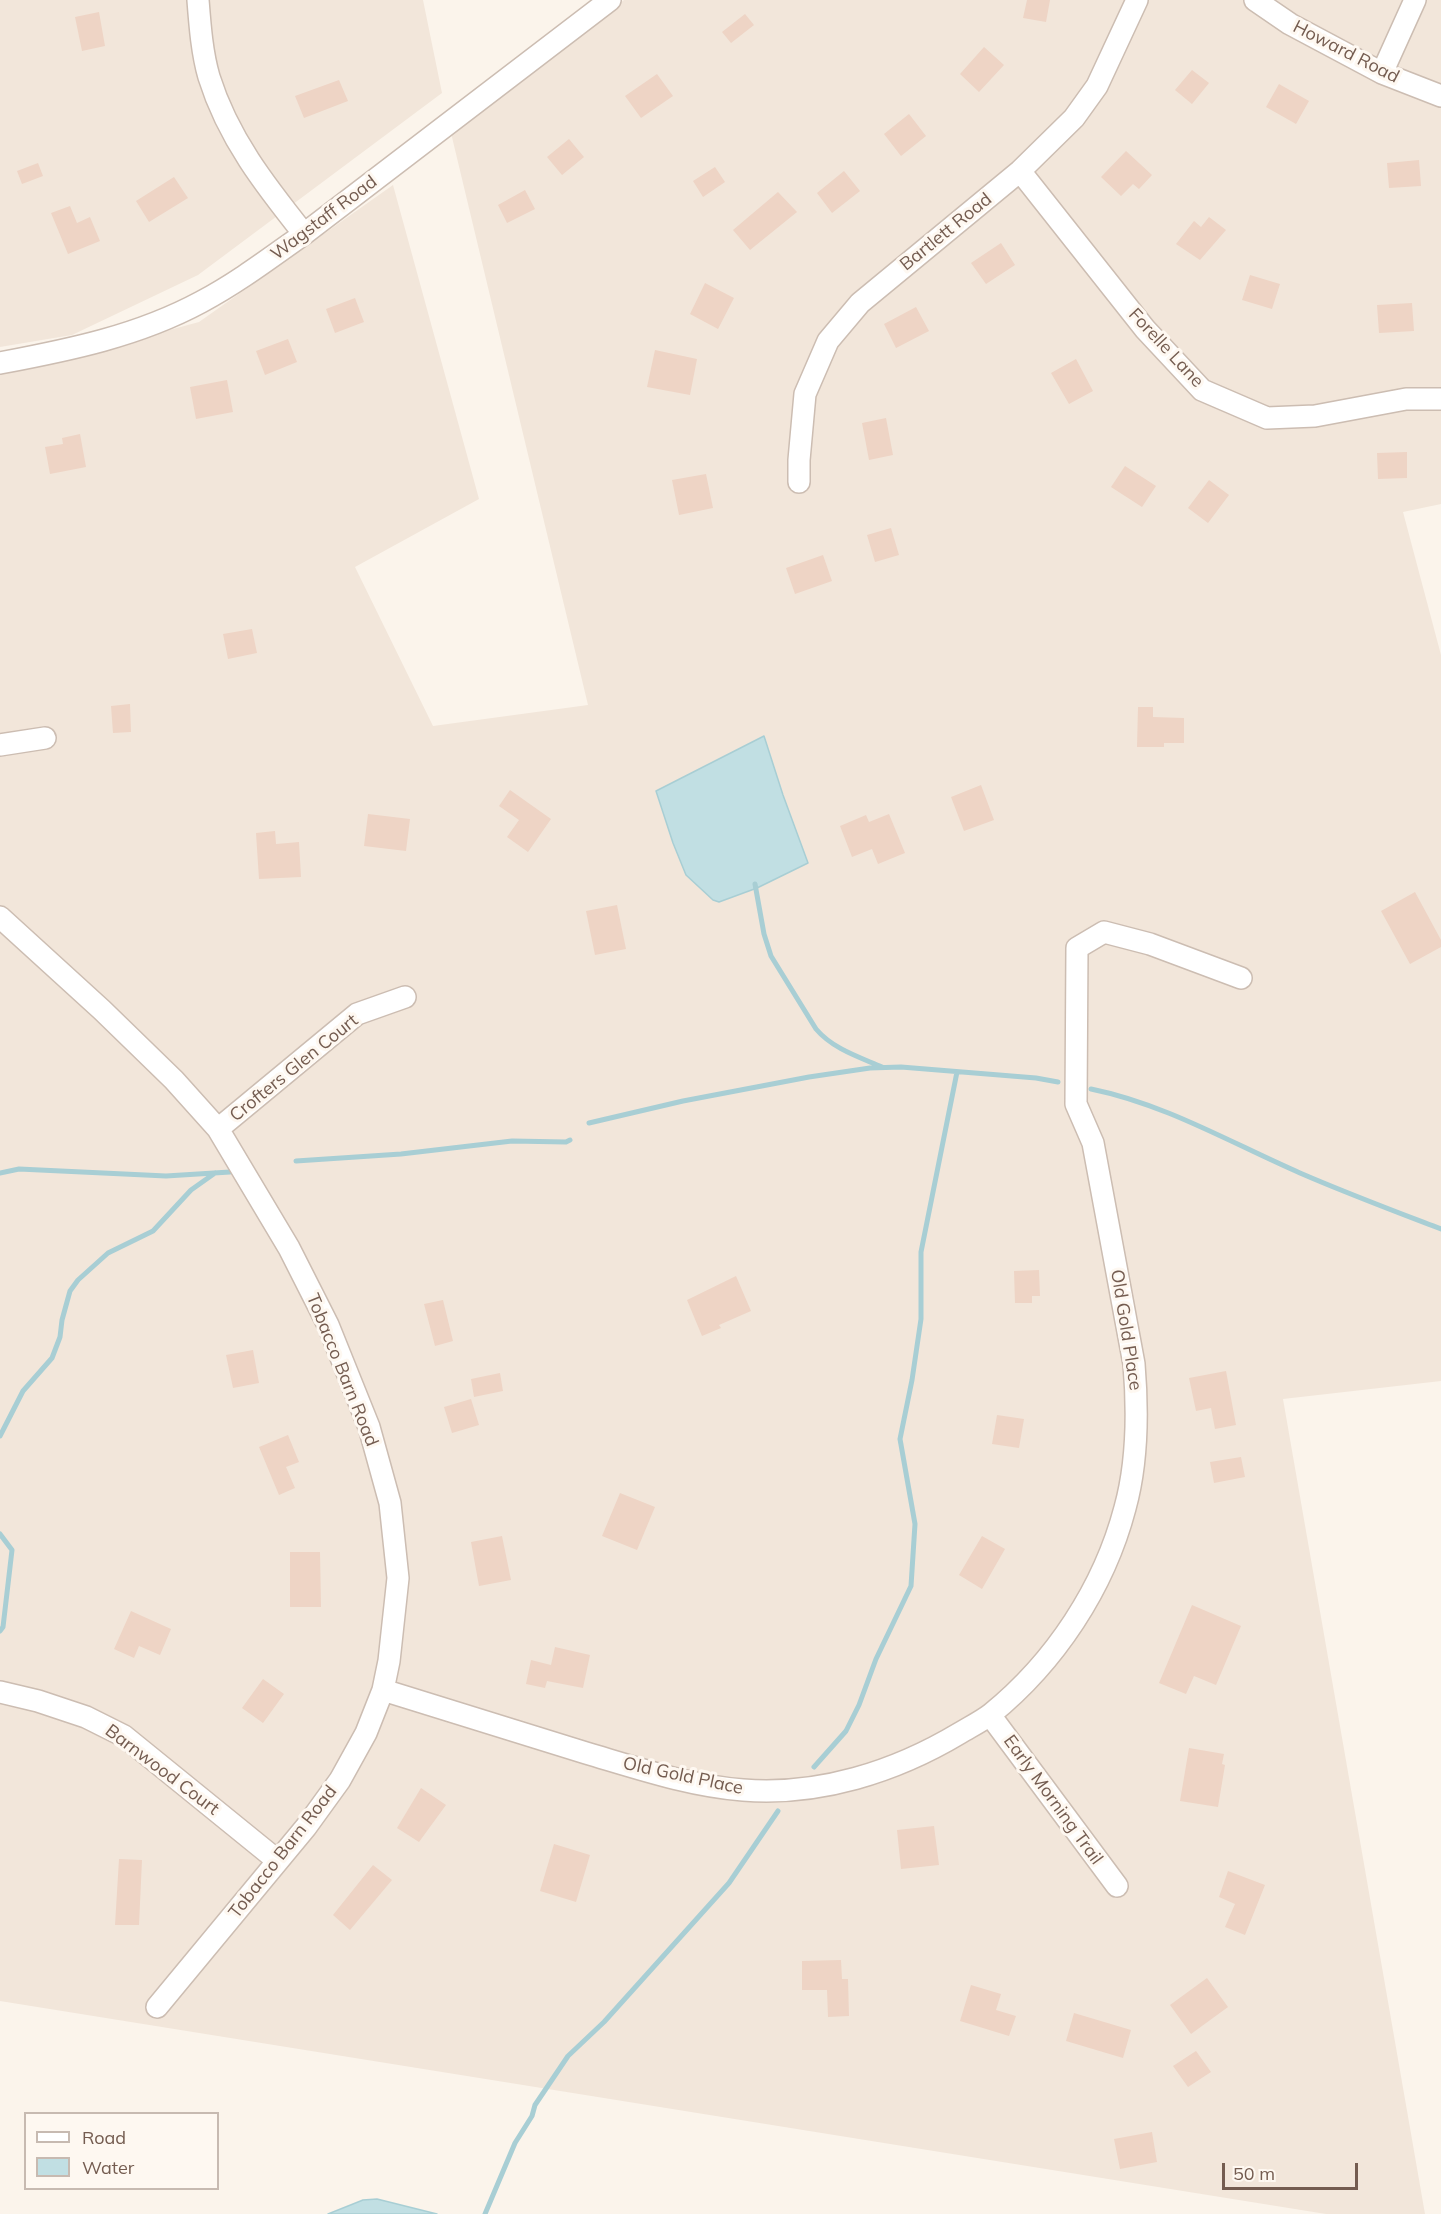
<!DOCTYPE html>
<style>
body{margin:0}
#map{position:relative;width:1441px;height:2214px;overflow:hidden;background:#fbf4eb;font-family:Mulish,sans-serif}
canvas{display:block}
.legend{position:absolute;left:24px;top:2112px;width:195px;height:78px;box-sizing:border-box;background:#fef8f1;border:2px solid #c7bab1;margin:0;padding:8px 10px;list-style:none;font-size:18px;color:#745c50}
.legend li{display:flex;align-items:center;gap:12px;height:30px}
.legend b{width:30px;border:2px solid #c7bab1}
.scale{position:absolute;left:1222px;top:2163px;width:136px;height:27px;box-sizing:border-box;border:3px solid #745c50;border-top:0;padding-left:8px;font-size:18px;line-height:21px;white-space:nowrap;color:#745c50;-webkit-text-stroke:4px #fef8f1;paint-order:stroke}
</style>
<div id="map">
<canvas width="1441" height="2214"></canvas>
<ul class="legend">
<li><b style="height:8px;background:#fff"></b>Road</li>
<li><b style="height:16px;background:#c1dfe3"></b>Water</li>
</ul>
<div class="scale">50 m</div>
</div>
<script>
const c = document.querySelector('canvas').getContext('2d');
c.lineJoin = 'round';
function paint(path, color) { c.fillStyle = color; c.fill(path, 'evenodd'); }
function trace(path, color, width, dash) { c.strokeStyle = color; c.lineWidth = width; c.lineCap = dash ? 'butt' : 'round'; c.setLineDash(dash || []); c.stroke(path); }
function drawText(font, color, halo, rows, align = 'center') {
  c.font = font + ' Mulish,sans-serif'; c.lineWidth = 6; c.setLineDash([]); c.textBaseline = 'middle'; c.strokeStyle = halo; c.fillStyle = color; for (const [text, x, y, turn = 0] of rows) {
    c.save(); c.translate(x, y); c.rotate((+turn || 0) * Math.PI / 180); c.textAlign = isNaN(turn) ? turn : align; if (halo) c.strokeText(text, 0, 0); c.fillText(text, 0, 0); c.restore();
  }
}
paint(new Path2D(`
 M 0,0 L 423,0 L 442,93 L 198,275 L 72,335 L 0,347 Z
 M 624,0 L 1441,0 L 1441,504 L 1403,512 L 1441,655 L 1441,1381 L 1283,1399 L 1425,2214 L 1326,2214 L 0,2001 L 0,368 L 103,348 L 199,322 L 393,185 L 479,499 L 355,567 L 433,726 L 588,705 L 451,133 Z`), '#f2e6da');
const water = new Path2D(`
 M 764,736 L 783,795 L 808,863 L 757,888 L 719,902 L 713,900 L 686,875 L 673,843 L 656,791 Z
 M 377,2199 L 437,2214 L 328,2214 L 363,2200 Z`);
paint(water, '#c1dfe3');
trace(water, '#a8ced4', 1.5);
trace(new Path2D(`
 M 755,884 L 764,934 L 771,956 L 816,1029 C 833,1049 859,1057 882,1067
 M 1091,1089 C 1165,1104 1231,1143 1300,1173 C 1346,1193 1394,1211 1441,1229
 M 589,1123 L 683,1101 L 809,1077 L 870,1068 L 901,1067 L 1036,1078 L 1058,1082
 M 296,1161 L 401,1154 L 512,1141 L 566,1142 L 570,1140
 M 0,1173 L 19,1169 L 166,1176 L 230,1172
 M 0,1436 L 23,1391 L 52,1358 L 60,1337 L 62,1320 L 70,1291 L 78,1280 L 108,1253 L 153,1231 L 191,1190 L 215,1173
 M 0,1534 L 12,1550 L 3,1627 L 0,1631
 M 814,1767 L 846,1731 L 859,1705 L 876,1659 L 911,1586 L 915,1524 L 900,1439 L 912,1380 L 921,1319 L 921,1252 L 957,1072
 M 485,2214 L 515,2143 L 532,2116 L 535,2105 L 568,2056 L 604,2022 L 729,1883 L 778,1811`), '#a8ced4', 5);
paint(new Path2D(`
 M 1027,0 L 1050,0 L 1046,22 L 1023,18 Z
 M 99,12 L 105,46 L 82,51 L 75,17 Z
 M 745,14 L 754,25 L 731,43 L 722,32 Z
 M 984,47 L 1004,65 L 979,92 L 960,74 Z
 M 1192,70 L 1209,83 L 1192,104 L 1175,90 Z
 M 657,74 L 673,96 L 641,118 L 625,96 Z
 M 339,80 L 348,101 L 304,118 L 295,96 Z
 M 1279,84 L 1309,101 L 1296,124 L 1266,107 Z
 M 909,114 L 926,136 L 901,156 L 884,134 Z
 M 569,139 L 584,157 L 562,175 L 547,157 Z
 M 1126,151 L 1152,175 L 1139,189 L 1133,184 L 1121,196 L 1101,177 Z
 M 1419,160 L 1421,186 L 1389,188 L 1387,163 Z
 M 38,163 L 43,176 L 22,184 L 17,171 Z
 M 715,167 L 725,182 L 703,197 L 693,181 Z
 M 844,171 L 860,191 L 832,213 L 817,193 Z
 M 174,177 L 188,198 L 149,222 L 136,201 Z
 M 525,190 L 535,209 L 507,223 L 498,205 Z
 M 778,192 L 797,212 L 750,250 L 733,230 Z
 M 70,206 L 77,223 L 90,217 L 100,241 L 68,254 L 51,213 Z
 M 1209,217 L 1226,230 L 1200,260 L 1176,244 L 1194,221 L 1201,227 Z
 M 1001,243 L 1015,265 L 986,284 L 971,263 Z
 M 1250,275 L 1280,284 L 1272,309 L 1242,300 Z
 M 705,283 L 734,298 L 718,329 L 690,314 Z
 M 355,298 L 364,322 L 335,333 L 326,309 Z
 M 1412,303 L 1414,331 L 1379,333 L 1377,305 Z
 M 916,307 L 929,331 L 896,348 L 884,324 Z
 M 288,339 L 297,362 L 265,375 L 256,351 Z
 M 655,350 L 697,359 L 690,395 L 647,387 Z
 M 1076,359 L 1093,391 L 1069,404 L 1051,373 Z
 M 227,380 L 233,412 L 196,419 L 190,387 Z
 M 886,418 L 893,455 L 869,460 L 862,423 Z
 M 80,434 L 86,467 L 50,474 L 45,447 L 63,444 L 62,438 Z
 M 1407,452 L 1407,478 L 1378,479 L 1377,453 Z
 M 1125,466 L 1156,486 L 1142,507 L 1111,487 Z
 M 706,474 L 713,508 L 679,515 L 672,480 Z
 M 1209,480 L 1229,495 L 1208,523 L 1188,508 Z
 M 891,528 L 899,555 L 875,562 L 867,535 Z
 M 823,555 L 832,581 L 795,594 L 786,568 Z
 M 252,629 L 257,653 L 228,659 L 223,634 Z
 M 130,704 L 131,732 L 113,733 L 111,706 Z
 M 1138,707 L 1153,707 L 1153,717 L 1184,718 L 1184,743 L 1164,743 L 1164,747 L 1137,747 Z
 M 981,785 L 994,820 L 964,831 L 951,797 Z
 M 510,790 L 551,819 L 528,852 L 507,837 L 519,820 L 499,806 Z
 M 368,814 L 410,819 L 406,851 L 364,846 Z
 M 889,814 L 905,853 L 878,864 L 872,849 L 852,857 L 840,826 L 866,815 L 869,822 Z
 M 275,831 L 276,844 L 299,842 L 301,877 L 259,879 L 256,833 Z
 M 1415,892 L 1441,940 L 1441,947 L 1410,964 L 1381,911 Z
 M 617,905 L 626,949 L 595,955 L 586,911 Z
 M 1039,1270 L 1040,1296 L 1032,1296 L 1032,1303 L 1015,1303 L 1014,1271 Z
 M 736,1276 L 751,1311 L 719,1325 L 721,1328 L 702,1336 L 687,1300 Z
 M 443,1300 L 453,1341 L 435,1346 L 424,1304 Z
 M 253,1350 L 259,1383 L 233,1388 L 226,1355 Z
 M 1226,1371 L 1236,1425 L 1215,1429 L 1211,1408 L 1196,1411 L 1189,1378 Z
 M 500,1373 L 503,1391 L 474,1397 L 471,1379 Z
 M 471,1399 L 479,1425 L 452,1433 L 444,1407 Z
 M 997,1415 L 1024,1419 L 1019,1448 L 992,1444 Z
 M 288,1435 L 299,1462 L 286,1467 L 295,1488 L 279,1495 L 259,1447 Z
 M 1241,1457 L 1245,1477 L 1214,1483 L 1210,1462 Z
 M 620,1493 L 655,1507 L 637,1550 L 602,1536 Z
 M 502,1536 L 511,1580 L 479,1586 L 471,1542 Z
 M 982,1536 L 1005,1549 L 982,1589 L 959,1575 Z
 M 290,1552 L 320,1552 L 321,1607 L 290,1607 Z
 M 1192,1605 L 1241,1626 L 1216,1685 L 1194,1676 L 1186,1694 L 1159,1683 Z
 M 131,1611 L 171,1629 L 160,1655 L 139,1646 L 134,1658 L 114,1649 Z
 M 555,1647 L 590,1655 L 583,1688 L 547,1681 L 545,1688 L 526,1684 L 531,1660 L 551,1665 Z
 M 263,1679 L 284,1694 L 263,1723 L 242,1708 Z
 M 1189,1748 L 1224,1754 L 1222,1764 L 1225,1765 L 1218,1807 L 1180,1801 Z
 M 421,1788 L 446,1805 L 419,1842 L 397,1828 Z
 M 934,1826 L 939,1865 L 901,1869 L 897,1830 Z
 M 554,1844 L 590,1855 L 576,1902 L 540,1891 Z
 M 119,1859 L 142,1860 L 139,1925 L 115,1925 Z
 M 373,1865 L 392,1880 L 350,1930 L 333,1915 Z
 M 1228,1871 L 1265,1885 L 1245,1935 L 1225,1927 L 1235,1904 L 1219,1897 Z
 M 841,1960 L 842,1979 L 848,1979 L 849,2016 L 828,2017 L 827,1990 L 802,1990 L 802,1961 Z
 M 1207,1978 L 1228,2007 L 1191,2034 L 1170,2005 Z
 M 971,1985 L 1001,1994 L 996,2010 L 1016,2016 L 1009,2036 L 960,2021 Z
 M 1074,2013 L 1131,2030 L 1123,2058 L 1066,2041 Z
 M 1196,2051 L 1211,2072 L 1188,2087 L 1173,2066 Z
 M 1152,2132 L 1157,2162 L 1120,2169 L 1114,2139 Z`), '#eed4c5');
const minor = new Path2D(`
 M 198,0 C 200,26 202,53 209,77 C 228,138 265,185 304,234
 M 1255,0 L 1290,24 L 1382,73 L 1441,96
 M 1382,73 L 1415,0
 M 1020,171 L 1145,329 L 1202,390 L 1267,418 L 1315,416 L 1406,399 L 1441,399
 M 0,363 C 69,350 138,336 201,302 C 237,283 270,258 304,234 L 610,0
 M 799,482 L 799,460 L 805,394 L 828,341 L 860,303 L 1020,171 L 1074,118 L 1097,86 L 1137,0
 M 0,745 L 45,738
 M 0,917 L 102,1010 L 174,1080 L 218,1129 L 289,1248 L 328,1325 L 369,1427 L 390,1503 L 398,1578 L 389,1661 L 383,1690 L 366,1733 L 340,1780 L 306,1827 L 157,2007
 M 218,1129 L 357,1014 L 405,997
 M 383,1690 C 451,1711 519,1732 586,1753 C 637,1768 690,1786 743,1790 C 819,1796 895,1772 960,1733 C 970,1727 982,1721 991,1714 C 1055,1662 1104,1588 1125,1508 C 1138,1461 1138,1412 1134,1364 L 1093,1143 L 1076,1104 L 1077,948 L 1104,932 L 1150,944 L 1241,978
 M 0,1692 L 38,1701 L 86,1717 L 124,1736 L 278,1861
 M 990,1715 L 1117,1886`);
trace(minor, '#ccbdb2', 24);
trace(minor, '#fff', 21);
drawText('18px', '#745c50', '#fef8f1', [
 ["Howard Road",1346,52,27],
 ["Wagstaff Road",324,218,-37],
 ["Bartlett Road",946,232,-39],
 ["Forelle Lane",1166,348,47],
 ["Crofters Glen Court",294,1068,-39],
 ["Old Gold Place",1126,1330,81],
 ["Tobacco Barn Road",342,1370,68],
 ["Barnwood Court",162,1770,37],
 ["Old Gold Place",683,1776,12],
 ["Early Morning Trail",1053,1800,54],
 ["Tobacco Barn Road",283,1852,-52]
]);
</script>
